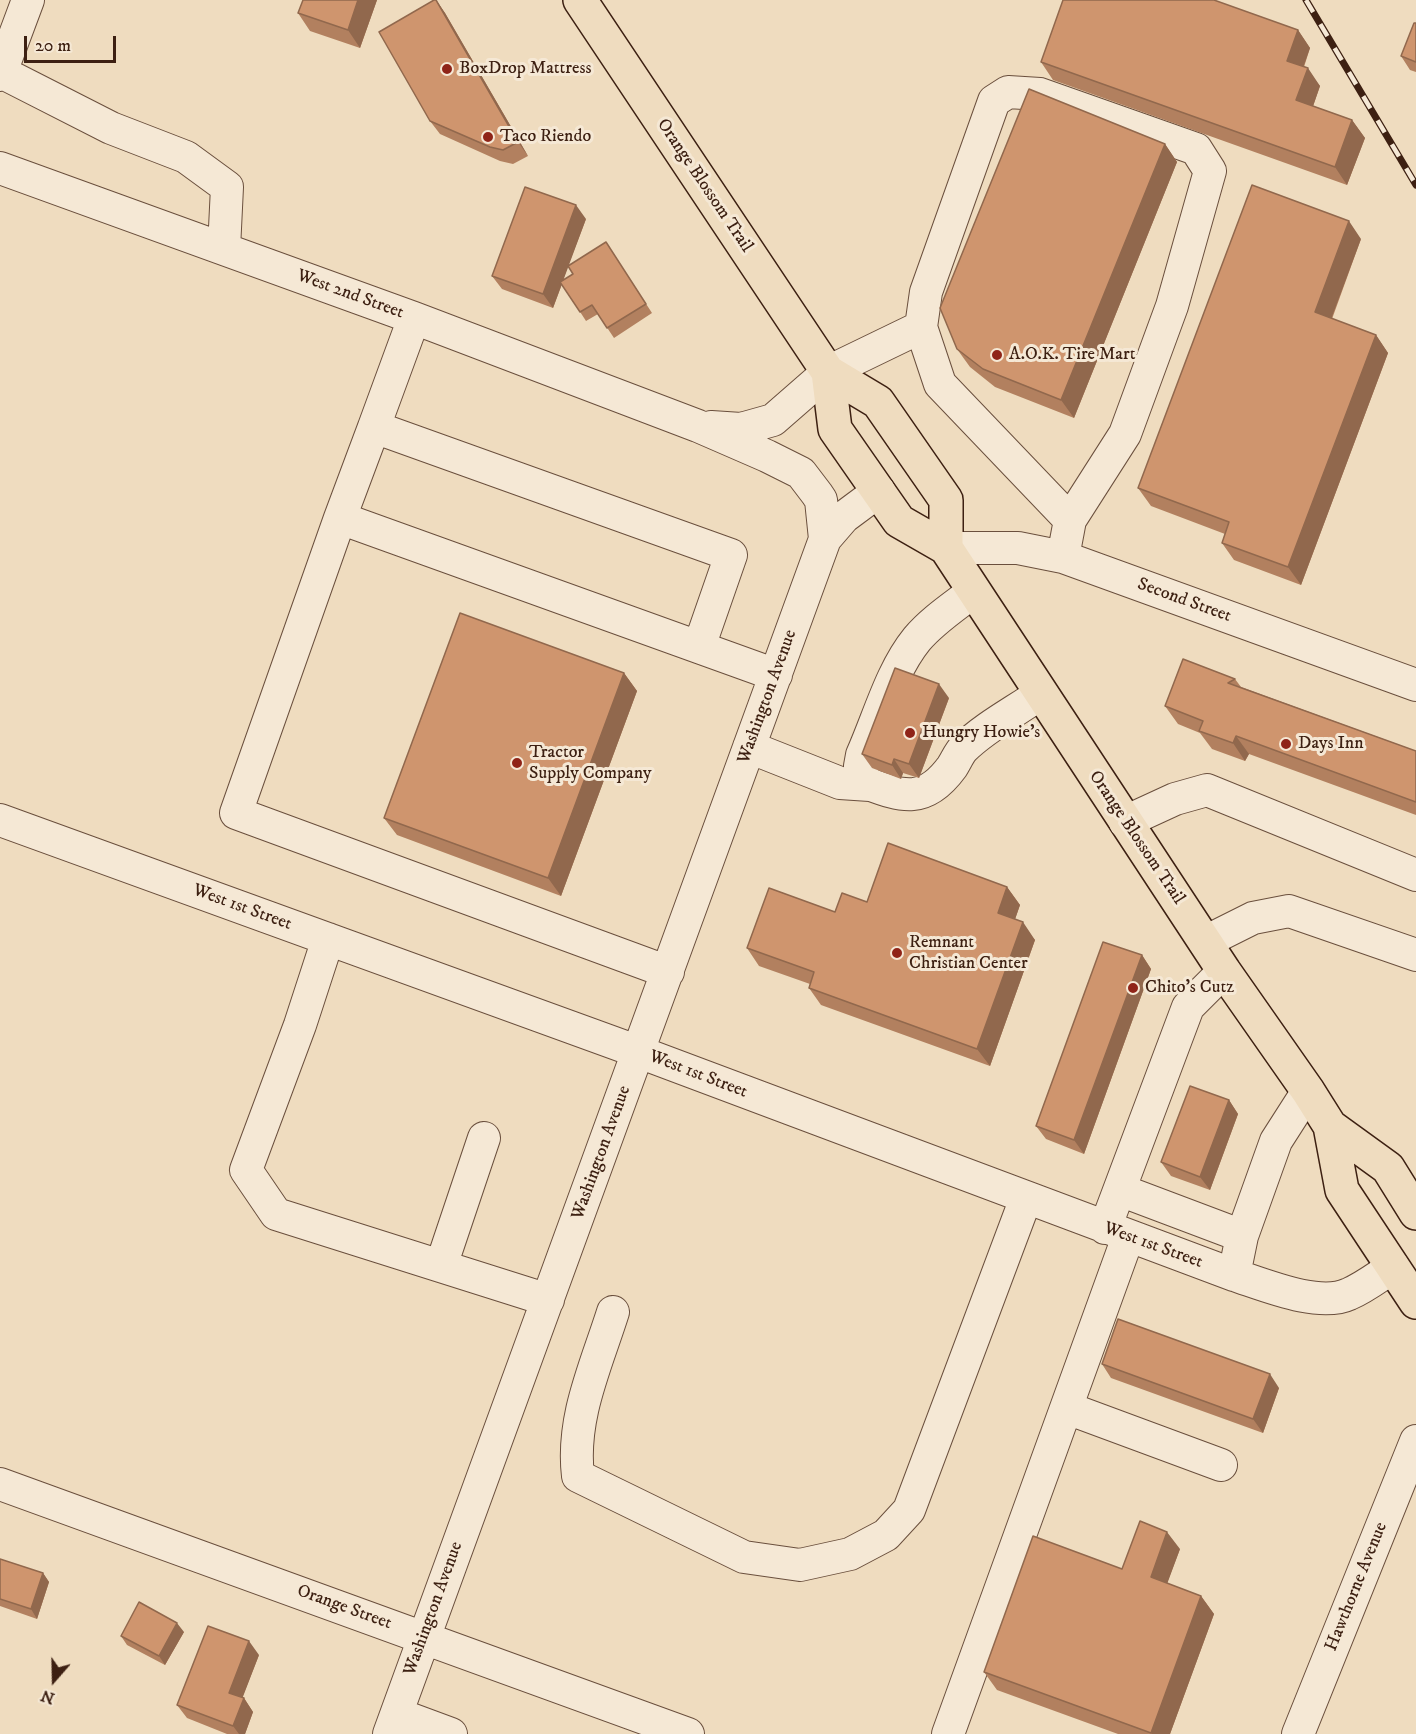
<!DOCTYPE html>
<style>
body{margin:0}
#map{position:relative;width:1416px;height:1734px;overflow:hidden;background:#efdcbf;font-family:"IM FELL DW Pica",serif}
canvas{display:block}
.north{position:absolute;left:24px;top:1650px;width:60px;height:60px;-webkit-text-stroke:4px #f5e8d5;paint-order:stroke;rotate:200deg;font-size:16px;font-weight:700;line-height:24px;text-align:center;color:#3d2012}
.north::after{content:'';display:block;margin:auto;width:21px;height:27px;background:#3d2012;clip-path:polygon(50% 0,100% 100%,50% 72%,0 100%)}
.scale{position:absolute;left:24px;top:36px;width:92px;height:27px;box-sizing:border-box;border:3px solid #3d2012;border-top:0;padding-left:8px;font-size:18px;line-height:21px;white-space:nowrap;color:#3d2012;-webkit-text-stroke:4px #f5e8d5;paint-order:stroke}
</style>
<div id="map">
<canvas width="1416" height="1734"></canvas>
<div class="north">N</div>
<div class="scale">20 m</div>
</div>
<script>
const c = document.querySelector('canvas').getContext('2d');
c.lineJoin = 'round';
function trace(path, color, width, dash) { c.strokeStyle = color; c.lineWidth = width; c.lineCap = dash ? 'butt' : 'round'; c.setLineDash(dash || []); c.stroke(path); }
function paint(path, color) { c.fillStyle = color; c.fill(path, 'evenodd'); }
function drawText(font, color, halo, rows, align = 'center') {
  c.font = font + ' "IM FELL DW Pica",serif'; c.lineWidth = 6; c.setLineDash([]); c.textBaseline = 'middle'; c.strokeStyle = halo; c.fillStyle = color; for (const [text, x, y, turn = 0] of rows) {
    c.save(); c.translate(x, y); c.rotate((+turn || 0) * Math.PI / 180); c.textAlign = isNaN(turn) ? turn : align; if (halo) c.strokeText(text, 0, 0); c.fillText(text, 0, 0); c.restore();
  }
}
const minor = new Path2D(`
 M 1,72 L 111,128 L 186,157 L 227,187 L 224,249
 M 0,75 L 28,0
 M 0,168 L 414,318 L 698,426 L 767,456 L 801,473 L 817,494 L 821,500 L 825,539
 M 374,427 L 414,318
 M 711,427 L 741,429 L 773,420 L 828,372 L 921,327
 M 340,518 L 374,427 L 731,555 L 699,647
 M 946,548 L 1018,548 L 1063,557 L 1416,685
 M 1063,557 L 1070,520 L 940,384 L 921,327 L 926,292 L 994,101 L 1008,92 L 1040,94 L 1196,149 L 1210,171 L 1172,306 L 1125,434 L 1070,520
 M 974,591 C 955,606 933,620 917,639 C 891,671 879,717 862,755 L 860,766 L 866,783 C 903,797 925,804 952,767 C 956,761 959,753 964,748 C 985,727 1016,711 1040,694
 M 749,747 L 840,783 L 870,785
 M 0,820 L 639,1052 L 1234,1275 C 1265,1285 1319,1308 1349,1294 C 1365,1287 1379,1276 1393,1267
 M 1125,822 L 1175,799 L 1207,790 L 1416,875
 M 328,939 L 300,1025 L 246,1170 L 276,1214 L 548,1300
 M 1205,942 L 1253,918 L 1289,911 L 1416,955
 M 668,972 L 236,813 L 340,518 L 776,675
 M 1120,1190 L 1242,1236
 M 1105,1228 L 1188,1007 L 1224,971
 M 441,1266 L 484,1138
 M 1234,1275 L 1242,1236 L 1276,1141 L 1308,1091
 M 613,1312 C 596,1366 571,1418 578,1476 L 744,1557 L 800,1565 L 850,1554 L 886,1535 L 909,1510 L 1026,1198
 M 1067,1408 L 1221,1465
 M 0,1484 L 688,1734
 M 397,1714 L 451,1734
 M 389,1734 L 825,539 L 844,517 L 879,491
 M 948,1734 L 1128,1237
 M 1298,1734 L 1416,1441`);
const major = new Path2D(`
 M 580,0 L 828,372 L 878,402 L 946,500 L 946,548
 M 828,372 L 835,429 L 899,521 L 946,548 L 1224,971 L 1308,1091 L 1330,1126 L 1342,1190 L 1416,1302
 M 1330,1126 L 1388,1168 L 1416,1213`);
trace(minor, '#6a4f3d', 34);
trace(major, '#3d2012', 36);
trace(minor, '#f5e8d5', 32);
trace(major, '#efdcbf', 33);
const rail = new Path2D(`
 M 1306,0 L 1416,185`);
trace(rail, '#3d2012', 7);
trace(rail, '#f5e8d5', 4.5, [14]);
paint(new Path2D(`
 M 377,0 L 360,48 L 310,31 L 298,13 Z
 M 436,0 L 445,13 L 528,156 L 513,164 L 500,161 L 440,134 L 430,121 Z
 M 1416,23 L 1416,72 L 1410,70 L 1401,56 Z
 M 1298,30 L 1310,48 L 1304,67 L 1320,86 L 1313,106 L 1352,120 L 1365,138 L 1347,185 L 1053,80 L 1041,62 Z
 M 1165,144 L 1177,162 L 1074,418 L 995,387 L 970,367 L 957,349 Z
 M 586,219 L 568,266 L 606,242 L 652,313 L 614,338 L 598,314 L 586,321 L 562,284 L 553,308 L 502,289 L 492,276 ZM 568,266 L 573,274 L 563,280 Z
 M 1361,239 L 1332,319 L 1376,335 L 1388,353 L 1301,585 L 1234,560 L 1222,543 L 1225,534 L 1151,506 L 1138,488 Z
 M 624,673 L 637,691 L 561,896 L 397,835 L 384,818 Z
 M 1235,679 L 1241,687 L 1416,751 L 1416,815 L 1249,754 L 1245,761 L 1212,749 L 1200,733 L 1178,724 L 1165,706 Z
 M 949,698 L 919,778 L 903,773 L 901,779 L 872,768 L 862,754 Z
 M 1007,887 L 1020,905 L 1015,919 L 1035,940 L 990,1066 L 821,1005 L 809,988 L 810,984 L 759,966 L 747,948 L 835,912 Z
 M 1142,955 L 1151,969 L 1084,1154 L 1046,1139 L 1036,1126 Z
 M 1229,1100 L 1238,1114 L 1210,1190 L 1171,1176 L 1161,1162 Z
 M 1102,1364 L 1279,1388 L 1263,1433 L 1111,1378 Z
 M 1180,1549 L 1167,1583 L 1201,1596 L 1214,1614 L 1170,1734 L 1118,1734 L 997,1690 L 984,1672 L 1122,1569 Z
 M 0,1559 L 43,1573 L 49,1582 L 37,1619 L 0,1606 Z
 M 184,1632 L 165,1665 L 127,1645 L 121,1636 Z
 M 259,1655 L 242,1698 L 244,1698 L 253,1712 L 245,1734 L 227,1734 L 187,1718 L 177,1705 Z`), '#b2805f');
paint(new Path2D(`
 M 358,0 L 377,0 L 360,48 L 348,30 Z
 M 436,0 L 445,13 L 528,156 L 518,142 Z
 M 1298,30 L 1310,48 L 1299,79 L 1287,61 Z
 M 1308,68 L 1320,86 L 1309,118 L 1296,100 Z
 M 1352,120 L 1365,138 L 1347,185 L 1335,167 Z
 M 1165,144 L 1177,162 L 1074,418 L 1061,400 Z
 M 576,205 L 586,219 L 553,308 L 543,294 Z
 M 1349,221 L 1361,239 L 1327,330 L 1315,312 Z
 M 1376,335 L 1388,353 L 1301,585 L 1288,567 Z
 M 624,673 L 637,691 L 561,896 L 548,878 Z
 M 939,684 L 949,698 L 919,778 L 909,764 Z
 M 1236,736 L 1249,754 L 1245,761 L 1233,743 Z
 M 894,759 L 903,773 L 901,779 L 892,765 Z
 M 1007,887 L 1020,905 L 1011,931 L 998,913 Z
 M 1023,922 L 1035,940 L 990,1066 L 977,1049 Z
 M 1142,955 L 1151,969 L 1084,1154 L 1074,1140 Z
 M 1229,1100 L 1238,1114 L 1210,1190 L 1200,1177 Z
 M 1270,1374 L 1279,1388 L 1263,1433 L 1253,1419 Z
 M 1167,1532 L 1180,1549 L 1163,1595 L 1151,1577 Z
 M 43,1573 L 49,1582 L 37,1619 L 31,1609 Z
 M 1201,1596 L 1214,1614 L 1170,1734 L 1152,1734 L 1151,1733 Z
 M 177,1623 L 184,1632 L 165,1665 L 159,1656 Z
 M 249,1641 L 259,1655 L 239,1707 L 229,1693 Z
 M 244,1698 L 253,1712 L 245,1734 L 239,1734 L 233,1726 Z`), '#91684d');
const building = new Path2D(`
 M 303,0 L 358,0 L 348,30 L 298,13 Z
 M 434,0 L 436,0 L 518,142 L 503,150 L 490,147 L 430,121 L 379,32 Z
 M 1063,0 L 1214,0 L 1298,30 L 1287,61 L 1308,68 L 1296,100 L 1352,120 L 1335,167 L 1041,62 Z
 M 1414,23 L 1416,23 L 1416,62 L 1401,56 Z
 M 1029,89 L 1165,144 L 1061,400 L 983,369 L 957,349 L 940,308 Z
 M 1252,185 L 1349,221 L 1315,312 L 1376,335 L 1288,567 L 1222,543 L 1229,522 L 1138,488 Z
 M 525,187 L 576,205 L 543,294 L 492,276 Z
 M 606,242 L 646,304 L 607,328 L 592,305 L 580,312 L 560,282 L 573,274 L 568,266 Z
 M 460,613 L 624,673 L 548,878 L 384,818 Z
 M 1183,659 L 1235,679 L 1228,683 L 1416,751 L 1416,802 L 1236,736 L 1233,743 L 1199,731 L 1203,721 L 1165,706 Z
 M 895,668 L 939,684 L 909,764 L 894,759 L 892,765 L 862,754 Z
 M 888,843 L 1007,887 L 998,913 L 1023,922 L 977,1049 L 809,988 L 814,972 L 747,948 L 769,888 L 835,912 L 842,893 L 867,902 Z
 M 1103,942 L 1142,955 L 1074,1140 L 1036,1126 Z
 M 1190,1086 L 1229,1100 L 1200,1177 L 1161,1162 Z
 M 1118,1319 L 1270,1374 L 1253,1419 L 1102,1364 Z
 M 1140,1521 L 1167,1532 L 1151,1577 L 1201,1596 L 1151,1733 L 984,1672 L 1033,1536 L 1122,1569 Z
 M 0,1559 L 43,1573 L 31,1609 L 0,1599 Z
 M 139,1602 L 177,1623 L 159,1656 L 121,1636 Z
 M 208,1626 L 249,1641 L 229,1693 L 244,1698 L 233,1726 L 177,1705 Z`);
paint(building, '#cf956e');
trace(building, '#91684d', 1.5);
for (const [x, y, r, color] of [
 [447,69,6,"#8f2418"],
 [488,137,6,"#8f2418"],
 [997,355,6,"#8f2418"],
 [910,733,6,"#8f2418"],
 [1286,744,6,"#8f2418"],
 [517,763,6,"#8f2418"],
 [897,953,6,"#8f2418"],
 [1133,988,6,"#8f2418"]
]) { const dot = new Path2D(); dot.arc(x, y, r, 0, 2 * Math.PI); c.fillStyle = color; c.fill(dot); trace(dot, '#f5e8d5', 2); }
drawText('18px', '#3d2012', '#f5e8d5', [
 ["BoxDrop Mattress",459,69],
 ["Taco Riendo",500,137],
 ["A.O.K. Tire Mart",1009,355],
 ["Hungry Howie's",922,733],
 ["Days Inn",1298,744],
 ["Tractor",529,753],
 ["Supply Company",529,774],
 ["Remnant",909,943],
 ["Christian Center",909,964],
 ["Chito's Cutz",1145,988]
], 'left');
drawText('18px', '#3d2012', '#f5e8d5', [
 ["Orange Blossom Trail",704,186,56],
 ["West 2nd Street",350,295,20],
 ["Second Street",1184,601,20],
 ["Washington Avenue",768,697,-70],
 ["Orange Blossom Trail",1136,838,56],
 ["West 1st Street",242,908,20],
 ["West 1st Street",698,1075,21],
 ["Washington Avenue",602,1153,-70],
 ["West 1st Street",1153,1246,20],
 ["Hawthorne Avenue",1357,1587,-68],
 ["Orange Street",344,1608,20],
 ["Washington Avenue",434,1609,-70]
]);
</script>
